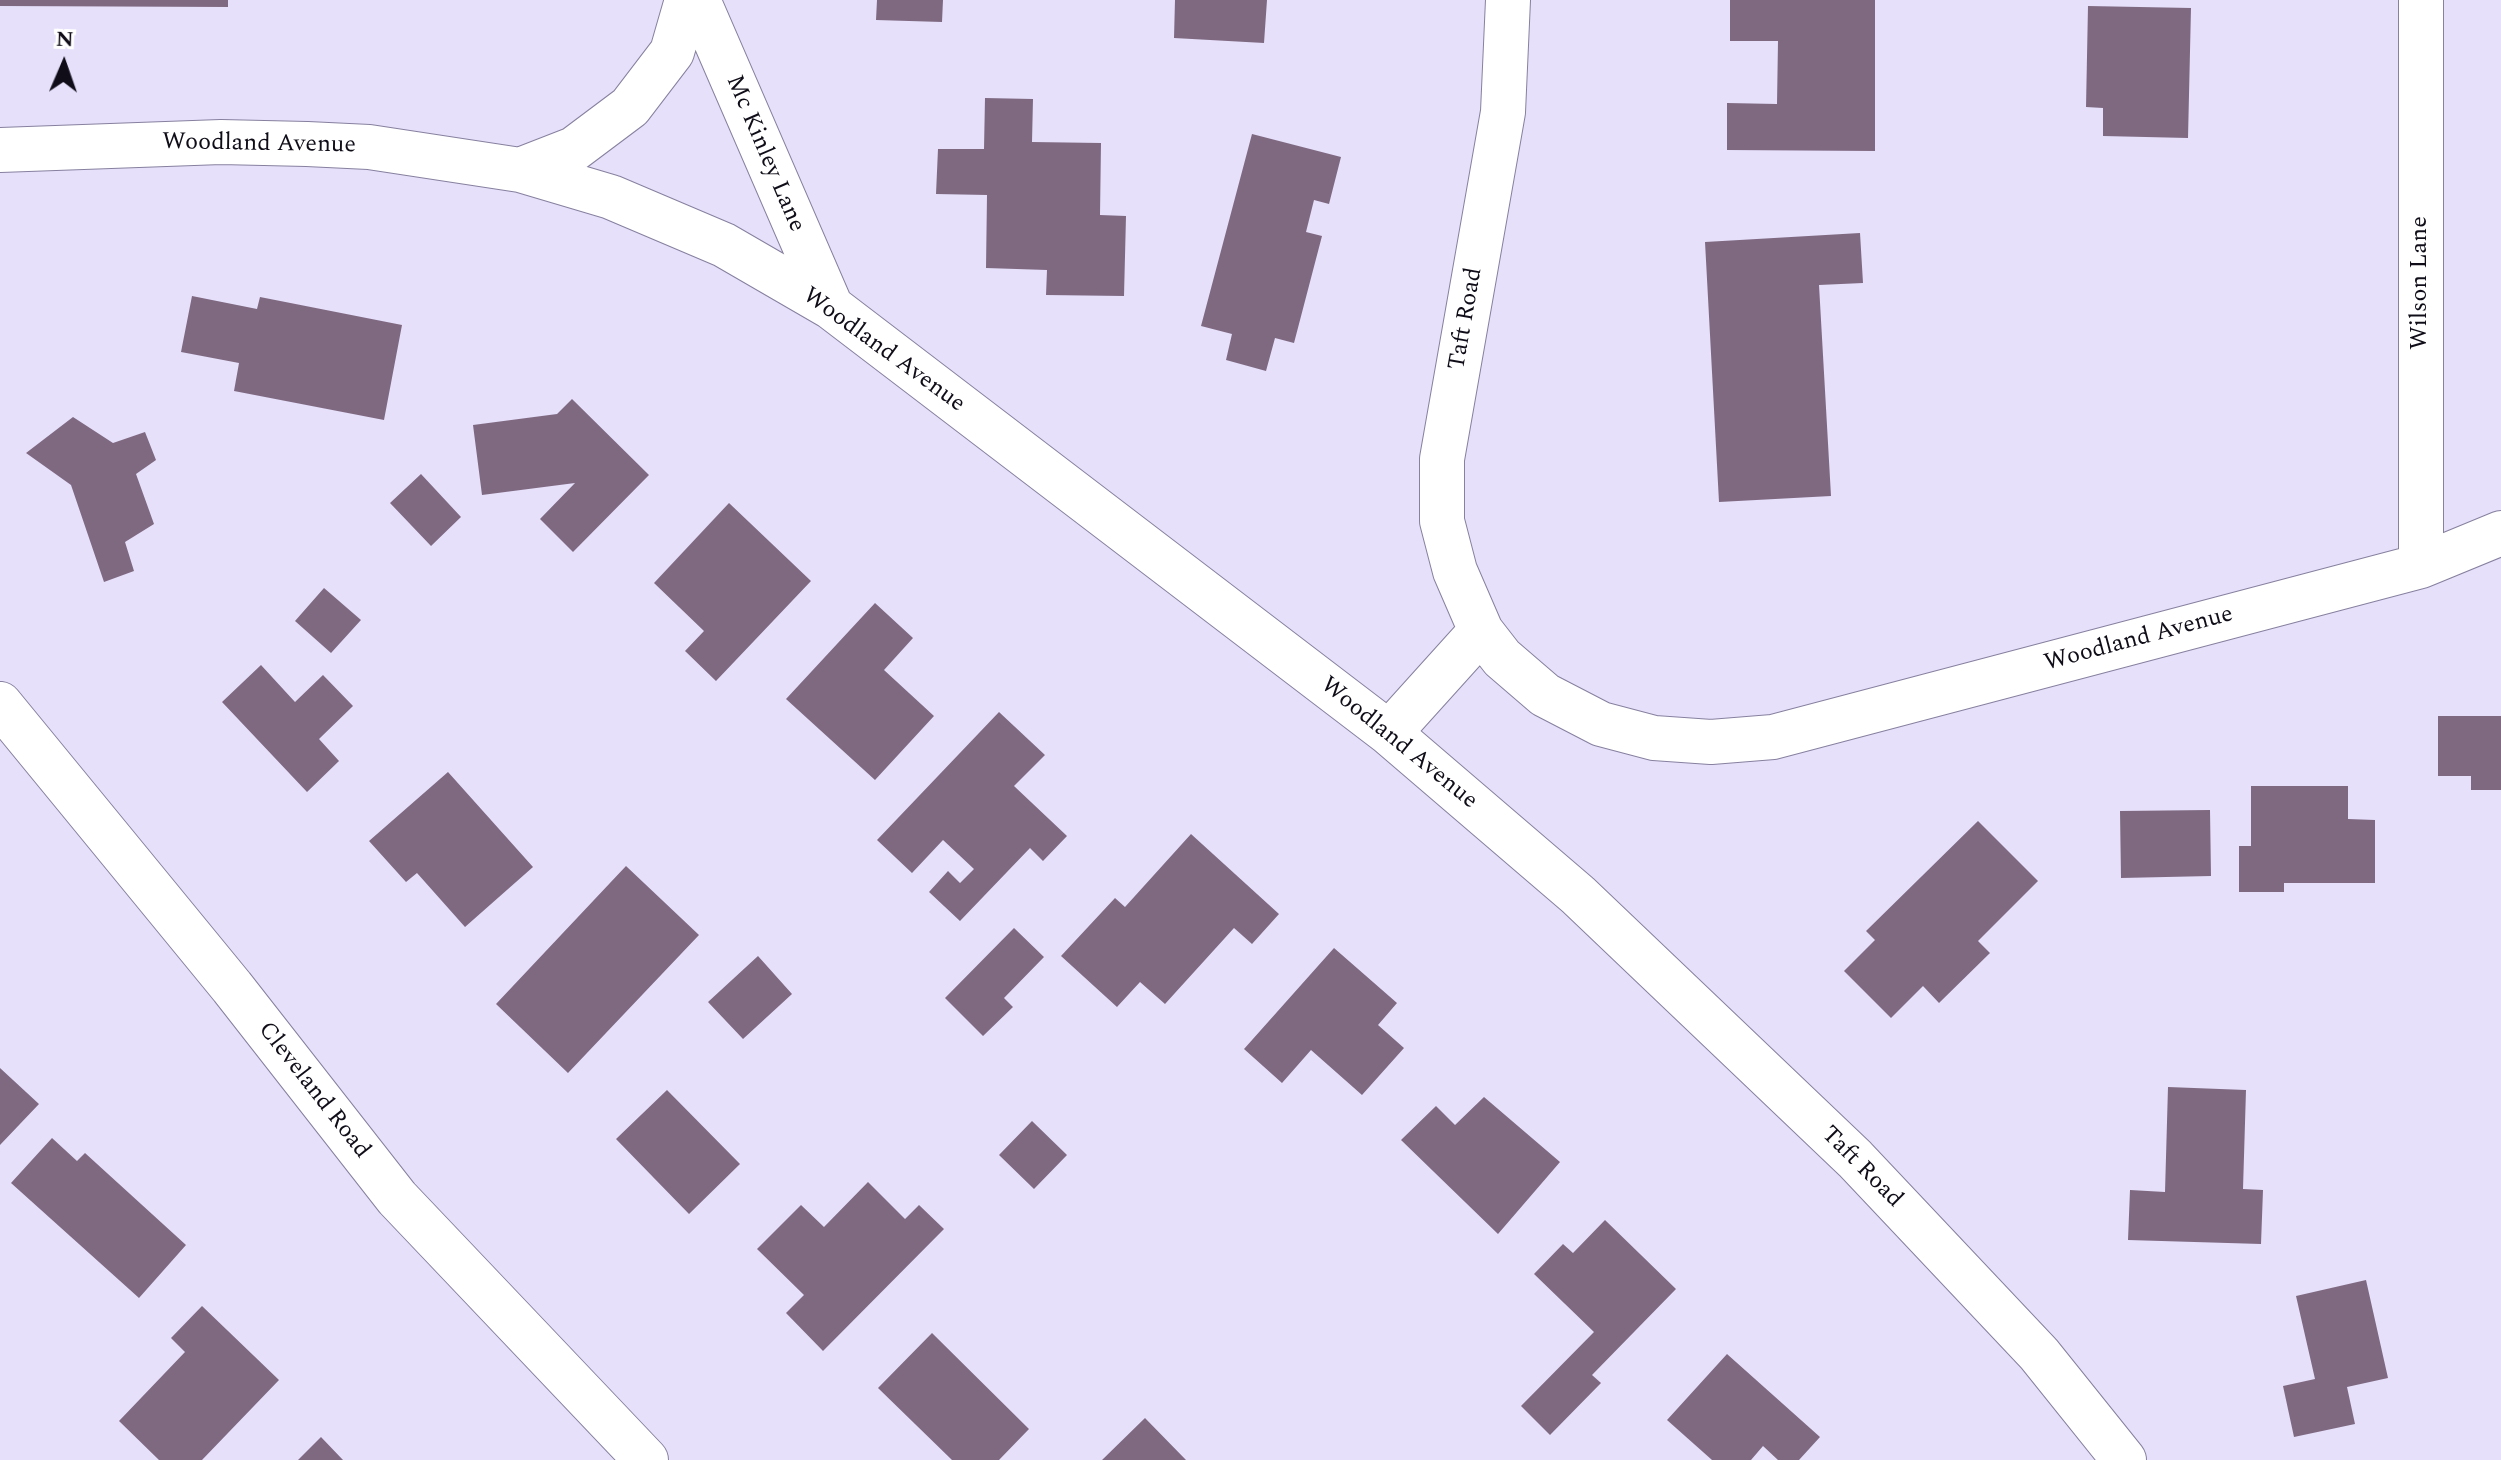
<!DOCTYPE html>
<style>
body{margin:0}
#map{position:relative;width:2501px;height:1460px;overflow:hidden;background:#e6e0fb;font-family:Spectral,serif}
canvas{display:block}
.north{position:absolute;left:24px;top:24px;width:80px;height:80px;-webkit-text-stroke:6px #fff;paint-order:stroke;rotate:2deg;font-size:22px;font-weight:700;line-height:32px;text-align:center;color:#100d18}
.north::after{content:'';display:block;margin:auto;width:28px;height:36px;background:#100d18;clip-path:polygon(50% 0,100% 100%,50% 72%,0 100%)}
</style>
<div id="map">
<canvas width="2501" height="1460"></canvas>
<div class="north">N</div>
</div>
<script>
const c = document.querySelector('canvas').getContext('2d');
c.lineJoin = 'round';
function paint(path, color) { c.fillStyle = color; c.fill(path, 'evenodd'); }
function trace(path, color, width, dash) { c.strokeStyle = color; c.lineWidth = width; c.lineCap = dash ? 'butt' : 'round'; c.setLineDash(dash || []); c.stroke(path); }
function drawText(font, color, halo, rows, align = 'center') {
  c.font = font + ' Spectral,serif'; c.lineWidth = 8; c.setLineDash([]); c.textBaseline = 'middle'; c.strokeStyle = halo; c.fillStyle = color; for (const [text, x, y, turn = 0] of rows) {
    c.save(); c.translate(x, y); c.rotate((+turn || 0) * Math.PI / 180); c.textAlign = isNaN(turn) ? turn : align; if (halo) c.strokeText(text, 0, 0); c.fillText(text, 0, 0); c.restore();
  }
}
paint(new Path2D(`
 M 0,0 L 228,0 L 228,7 L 0,6 Z
 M 877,0 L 943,0 L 942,22 L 876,20 Z
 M 1175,0 L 1267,0 L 1264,43 L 1174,38 Z
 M 1730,0 L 1875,0 L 1875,151 L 1727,150 L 1727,103 L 1777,104 L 1778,41 L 1730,41 Z
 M 2088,6 L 2191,8 L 2188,138 L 2103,136 L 2103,108 L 2086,107 Z
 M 985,98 L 1033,99 L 1032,142 L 1101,143 L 1100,215 L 1126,216 L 1124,296 L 1046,295 L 1047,270 L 986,268 L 987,195 L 936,194 L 938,149 L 984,149 Z
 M 1252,134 L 1341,157 L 1329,204 L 1314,200 L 1306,232 L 1322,236 L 1294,343 L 1275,338 L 1266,371 L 1226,360 L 1232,334 L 1201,326 Z
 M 1860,233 L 1863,283 L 1819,285 L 1831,496 L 1719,502 L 1705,242 Z
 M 192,296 L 257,309 L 260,297 L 402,325 L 384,420 L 234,391 L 239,363 L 181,352 Z
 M 572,399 L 649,475 L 573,552 L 540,519 L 575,483 L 482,495 L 473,425 L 557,414 Z
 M 73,417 L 113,443 L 145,432 L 156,460 L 136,474 L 154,524 L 125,542 L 134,571 L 104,582 L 71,485 L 26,453 Z
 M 421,474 L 461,517 L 431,546 L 390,503 Z
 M 729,503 L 811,581 L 716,681 L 685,651 L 704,631 L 654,583 Z
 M 324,588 L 361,620 L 331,653 L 295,621 Z
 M 875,603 L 913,638 L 884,670 L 934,716 L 875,780 L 786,699 Z
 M 261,665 L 295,702 L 323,675 L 353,706 L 319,739 L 339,761 L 307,792 L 222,702 Z
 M 999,712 L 1045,755 L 1014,786 L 1067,836 L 1043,861 L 1030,848 L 960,921 L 929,892 L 948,871 L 960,883 L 974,869 L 943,840 L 912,873 L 877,840 Z
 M 2438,716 L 2501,716 L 2501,790 L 2471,790 L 2471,776 L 2438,776 Z
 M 448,772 L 533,867 L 465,927 L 417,873 L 406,882 L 369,841 Z
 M 2251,786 L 2348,786 L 2348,819 L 2375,820 L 2375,883 L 2284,883 L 2284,892 L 2239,892 L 2239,846 L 2251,846 Z
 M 2210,810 L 2211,876 L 2121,878 L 2120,811 Z
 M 1978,821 L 2038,881 L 1978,941 L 1990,953 L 1939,1003 L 1923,986 L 1891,1018 L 1844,971 L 1875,940 L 1866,931 Z
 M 1191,834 L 1279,914 L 1252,944 L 1234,928 L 1165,1004 L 1140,982 L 1117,1007 L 1061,956 L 1115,898 L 1125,907 Z
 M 626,866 L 699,935 L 568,1073 L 496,1004 Z
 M 1014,928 L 1044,957 L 1004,998 L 1013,1007 L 983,1036 L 945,998 Z
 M 1334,948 L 1397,1003 L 1378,1025 L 1404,1048 L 1362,1095 L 1311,1050 L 1282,1083 L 1244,1049 Z
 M 758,956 L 792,994 L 743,1039 L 708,1002 Z
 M 0,1068 L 39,1104 L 0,1145 Z
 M 2168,1087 L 2246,1090 L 2243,1189 L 2263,1190 L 2261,1244 L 2128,1240 L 2130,1190 L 2165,1192 Z
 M 667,1090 L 740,1164 L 689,1214 L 616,1139 Z
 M 1484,1097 L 1560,1162 L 1498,1234 L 1401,1140 L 1436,1106 L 1455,1125 Z
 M 1032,1121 L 1067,1155 L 1034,1189 L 999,1155 Z
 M 52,1138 L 77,1161 L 85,1153 L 186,1245 L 139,1298 L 11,1183 Z
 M 868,1182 L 905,1219 L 919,1205 L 944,1229 L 823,1351 L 786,1313 L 804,1295 L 757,1249 L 801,1205 L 824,1227 Z
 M 1605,1220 L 1676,1289 L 1592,1375 L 1601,1383 L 1550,1435 L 1521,1406 L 1594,1332 L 1534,1274 L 1563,1244 L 1573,1253 Z
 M 2366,1280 L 2388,1378 L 2347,1387 L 2355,1424 L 2294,1437 L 2283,1386 L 2315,1379 L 2296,1296 Z
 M 202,1306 L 279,1380 L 202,1460 L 159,1460 L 119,1421 L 185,1352 L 171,1338 Z
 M 932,1333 L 1029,1429 L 999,1460 L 952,1460 L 878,1388 Z
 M 1727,1354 L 1820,1437 L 1799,1460 L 1778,1460 L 1763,1446 L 1751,1460 L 1712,1460 L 1667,1420 Z
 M 1145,1418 L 1186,1460 L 1102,1460 Z
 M 321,1437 L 343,1460 L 298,1460 Z`), '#7f6981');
const street = new Path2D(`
 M 698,0 L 831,307
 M 1508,0 L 1503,112 L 1442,459 L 1442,521 L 1455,571 L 1481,631 L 1502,658 L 1545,695 L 1601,724 L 1654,738 L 1711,742 L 1773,737 L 2421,566 L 2501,533
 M 0,150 L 221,142 L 307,144 L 369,147 L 520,170 L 611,197 L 724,245 L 831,307 L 1389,733 L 1578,895 L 1855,1159 L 2039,1354 L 2124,1460
 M 520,170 L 574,149 L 630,107 L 672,52 L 687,0
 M 2421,566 L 2421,0
 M 0,704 L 232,987 L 397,1198 L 646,1460
 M 1389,733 L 1481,631`);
trace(street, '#87809f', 46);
trace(street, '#fff', 44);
drawText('24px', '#100d18', '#fff', [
 ["Woodland Avenue",259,145,1],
 ["Mc Kinley Lane",764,154,67],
 ["Wilson Lane",2421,283,-90],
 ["Taft Road",1467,319,-80],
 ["Woodland Avenue",883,351,36],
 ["Woodland Avenue",2139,640,-15],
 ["Woodland Avenue",1398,744,39],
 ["Cleveland Road",313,1091,52],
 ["Taft Road",1861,1168,45]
]);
</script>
